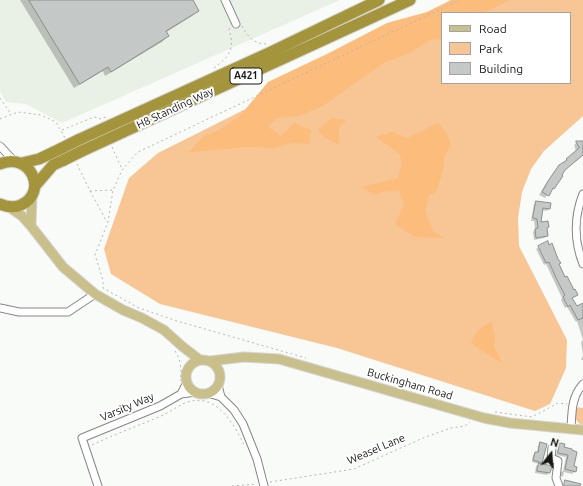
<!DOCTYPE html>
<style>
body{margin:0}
#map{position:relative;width:583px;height:486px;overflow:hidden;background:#f8fbf7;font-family:Ubuntu,sans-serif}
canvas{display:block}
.legend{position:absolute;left:441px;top:12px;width:130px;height:72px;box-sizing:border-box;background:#fff;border:1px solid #a2a2a2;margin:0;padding:5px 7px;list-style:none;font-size:12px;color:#171716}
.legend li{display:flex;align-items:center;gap:8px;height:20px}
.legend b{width:20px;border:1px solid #a2a2a2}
.north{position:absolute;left:531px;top:434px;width:40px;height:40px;-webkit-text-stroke:3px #fff;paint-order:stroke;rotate:17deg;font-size:11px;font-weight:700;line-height:16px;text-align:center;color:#171716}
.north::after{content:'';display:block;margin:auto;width:14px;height:18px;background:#171716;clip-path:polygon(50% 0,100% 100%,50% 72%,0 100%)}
</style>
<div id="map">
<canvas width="583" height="486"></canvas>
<ul class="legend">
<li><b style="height:5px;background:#c8bf8b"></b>Road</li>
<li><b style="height:11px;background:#f8c594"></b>Park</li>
<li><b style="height:11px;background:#c4c9c7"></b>Building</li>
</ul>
<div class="north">N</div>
</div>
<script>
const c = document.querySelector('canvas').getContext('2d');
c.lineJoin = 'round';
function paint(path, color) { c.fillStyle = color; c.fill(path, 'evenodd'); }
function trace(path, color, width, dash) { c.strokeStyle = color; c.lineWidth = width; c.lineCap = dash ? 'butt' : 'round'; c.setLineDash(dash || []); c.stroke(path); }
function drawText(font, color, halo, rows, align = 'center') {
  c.font = font + ' Ubuntu,sans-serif'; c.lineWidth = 4; c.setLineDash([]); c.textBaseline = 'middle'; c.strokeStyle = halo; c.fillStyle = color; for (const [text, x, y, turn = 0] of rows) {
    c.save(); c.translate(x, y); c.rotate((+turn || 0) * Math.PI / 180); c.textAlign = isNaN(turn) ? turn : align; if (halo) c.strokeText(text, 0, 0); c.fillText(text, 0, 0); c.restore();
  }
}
paint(new Path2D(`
 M 0,0 L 340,0 L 62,123 L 26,104 L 6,102 L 0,91 Z`), '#e9f0e5');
paint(new Path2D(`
 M 463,0 L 583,0 L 583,116 L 544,151 L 531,169 L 522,192 L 518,218 L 519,246 L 567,340 L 566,368 L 550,404 L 535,411 L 337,348 L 160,304 L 111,274 L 104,249 L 129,178 L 158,153 ZM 442,13 L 570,13 L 570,83 L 442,83 Z
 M 575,407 L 583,408 L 583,426 C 574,421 575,416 575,407 Z`), '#f8c594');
paint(new Path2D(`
 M 451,0 L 510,0 L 483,13 L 442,13 L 442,40 L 432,39 L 406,55 L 385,62 L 321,107 L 298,116 L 277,118 L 268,127 L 281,136 L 294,123 L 311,130 L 309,144 L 294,143 L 273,148 L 248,147 L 189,152 L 203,137 L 219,130 L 239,117 L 268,82 L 329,53 L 387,23 L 427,12 Z
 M 332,118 L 346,120 L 339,128 L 339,145 L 324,137 L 318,130 Z
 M 438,123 L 447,134 L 451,145 L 444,157 L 444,167 L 436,192 L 429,195 L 425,211 L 433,231 L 444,238 L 415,237 L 395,224 L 404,205 L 399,190 L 380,192 L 374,195 L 362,187 L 398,178 L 402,165 L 400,154 L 376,137 L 392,132 L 408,138 Z
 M 492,322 L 495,337 L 494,347 L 503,364 L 471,343 C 474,333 482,326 492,322 Z`), '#fbbc7c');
paint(new Path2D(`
 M 20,0 L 191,0 L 198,11 L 192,16 L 165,33 L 168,36 L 162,42 L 105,76 L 103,71 L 74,88 Z
 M 583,141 L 583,155 L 564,171 L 560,176 L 562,176 L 545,198 L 539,195 L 545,185 L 557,169 L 576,151 L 574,145 L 577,142 Z
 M 536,202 L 549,209 L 547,211 L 542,210 L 540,223 L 548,227 L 546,229 L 547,236 L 544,238 L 534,240 L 533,232 L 535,229 L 534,221 L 531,221 L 534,204 Z
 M 547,243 L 573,292 L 577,295 L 572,298 L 576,307 L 583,306 L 583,340 L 577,321 L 576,322 L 567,307 L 565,308 L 561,300 L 562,298 L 546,264 L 544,265 L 536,249 Z
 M 583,340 L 583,360 L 581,360 L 583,355 L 581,342 Z
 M 541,443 L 541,462 L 540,464 L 549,473 L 547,475 L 535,473 L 536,466 L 539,464 L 532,462 L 533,455 L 537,453 L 538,445 Z
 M 560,444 L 563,448 L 571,449 L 575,471 L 572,474 L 564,472 L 563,477 L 561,476 L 561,472 L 563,471 L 566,457 L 556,455 L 558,447 Z`), '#0003');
const building = new Path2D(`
 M 29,0 L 193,0 L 199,11 L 166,31 L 169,36 L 111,72 L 108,67 L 80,84 Z
 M 576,141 L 583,141 L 583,155 L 565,170 L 562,175 L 563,176 L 554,189 L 553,188 L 549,196 L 542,192 L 548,181 L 559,165 L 567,160 L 566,159 L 579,148 Z
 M 536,201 L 551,203 L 550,209 L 543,208 L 541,222 L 548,221 L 549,227 L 547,228 L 548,236 L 536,238 L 535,229 L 538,228 L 537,219 L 533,218 Z
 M 548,241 L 549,245 L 552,243 L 558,259 L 561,263 L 559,264 L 565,277 L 567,276 L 574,290 L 575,289 L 578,295 L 572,298 L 577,306 L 583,303 L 583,318 L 578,320 L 570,305 L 568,307 L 563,297 L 565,295 L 558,282 L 549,262 L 546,263 L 538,246 Z
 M 540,442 L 547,444 L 542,463 L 533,460 L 535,452 L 538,452 Z
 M 560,443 L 565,444 L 564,447 L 572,449 L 572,450 L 577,452 L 574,466 L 577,467 L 576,472 L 565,469 L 568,455 L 558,453 Z
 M 539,463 L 552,466 L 550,473 L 537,471 Z
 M 565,480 L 581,484 L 580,486 L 564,486 Z`);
paint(building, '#c4c9c7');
trace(building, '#8b8f8d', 1);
const minor = new Path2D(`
 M 225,0 L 236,24
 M 0,146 L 14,161
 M 583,194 C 574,216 574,241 583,264
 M 0,308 L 19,312 L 68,312 L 95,294
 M 218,385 L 221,397
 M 208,393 L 221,397 L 234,410 L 243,424 L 257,459 L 264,486
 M 181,394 L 187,382
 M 571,429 C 572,413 571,397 583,384
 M 552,448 L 551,458 L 558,461 L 556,478 L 559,486
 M 98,486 L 82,438 L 160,406 L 181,394 L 196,392`);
const major = new Path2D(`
 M 9,207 L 22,216 L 31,226 L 63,267 L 95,294 L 123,310 L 142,318 L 164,330 L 183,347 L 200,360
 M 31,226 L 32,194
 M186 377a17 17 0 1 1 34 0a17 17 0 1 1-34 0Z
 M 210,361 L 244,357 L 279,359 L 484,418 L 510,423 L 583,430`);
const highway = new Path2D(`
 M 78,140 L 269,53 L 379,0
 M 82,151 L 410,0
 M 22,163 L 39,159 L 60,149
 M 0,164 C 30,151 49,192 21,205 C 14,208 7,207 0,204
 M 35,186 L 53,165 L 64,160`);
trace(minor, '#858784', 9);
trace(major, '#d5d5d5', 11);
trace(highway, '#d5d5d5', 13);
trace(new Path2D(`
 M 242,26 C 247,36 254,44 266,44
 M 214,68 C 230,56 235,49 229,29 L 231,28
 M 0,98 L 11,114
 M 0,119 L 18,112 L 41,115 L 56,122 L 65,138
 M 99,119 L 106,117
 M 62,130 L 94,117 L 99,118
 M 112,147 L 122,169
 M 77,164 L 90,191 L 113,190
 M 90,191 L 107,222
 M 139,308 L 103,288 L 103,280 L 95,255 L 108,222 L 113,190 L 122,170 L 138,152 L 460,0
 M 142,309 L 177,321 L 306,358
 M 175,351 C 181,360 182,371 180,381
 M 495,412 L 532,417 L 558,403 L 567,404
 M 92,445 C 115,434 138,426 161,416 C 169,413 177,406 185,403 C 215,391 233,422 244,445
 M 270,482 L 354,469 L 423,438 L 451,428 L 465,426 L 470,422
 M 232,486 L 257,484`), '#b4b6b3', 1, [2, 3]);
trace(minor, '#fff', 7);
trace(major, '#c8bf8b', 9);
trace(highway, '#a4953d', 11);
const highwayBridge = new Path2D(`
 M 60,149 L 78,140
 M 64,160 L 82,151`);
trace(highwayBridge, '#d5d5d5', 13, []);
trace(highwayBridge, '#a4953d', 11);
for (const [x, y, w] of [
 [246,76,32]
]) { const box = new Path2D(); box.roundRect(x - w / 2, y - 8, w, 16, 3); c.fillStyle = '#fff'; c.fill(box); trace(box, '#171716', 1); }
drawText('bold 10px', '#171716', null, [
 ["A421",246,76]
]);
drawText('11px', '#171716', '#fff', [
 ["H8 Standing Way",175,108,-25],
 ["Buckingham Road",410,384,16],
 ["Varsity Way",127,407,-23],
 ["Weasel Lane",376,449,-23]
]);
</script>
